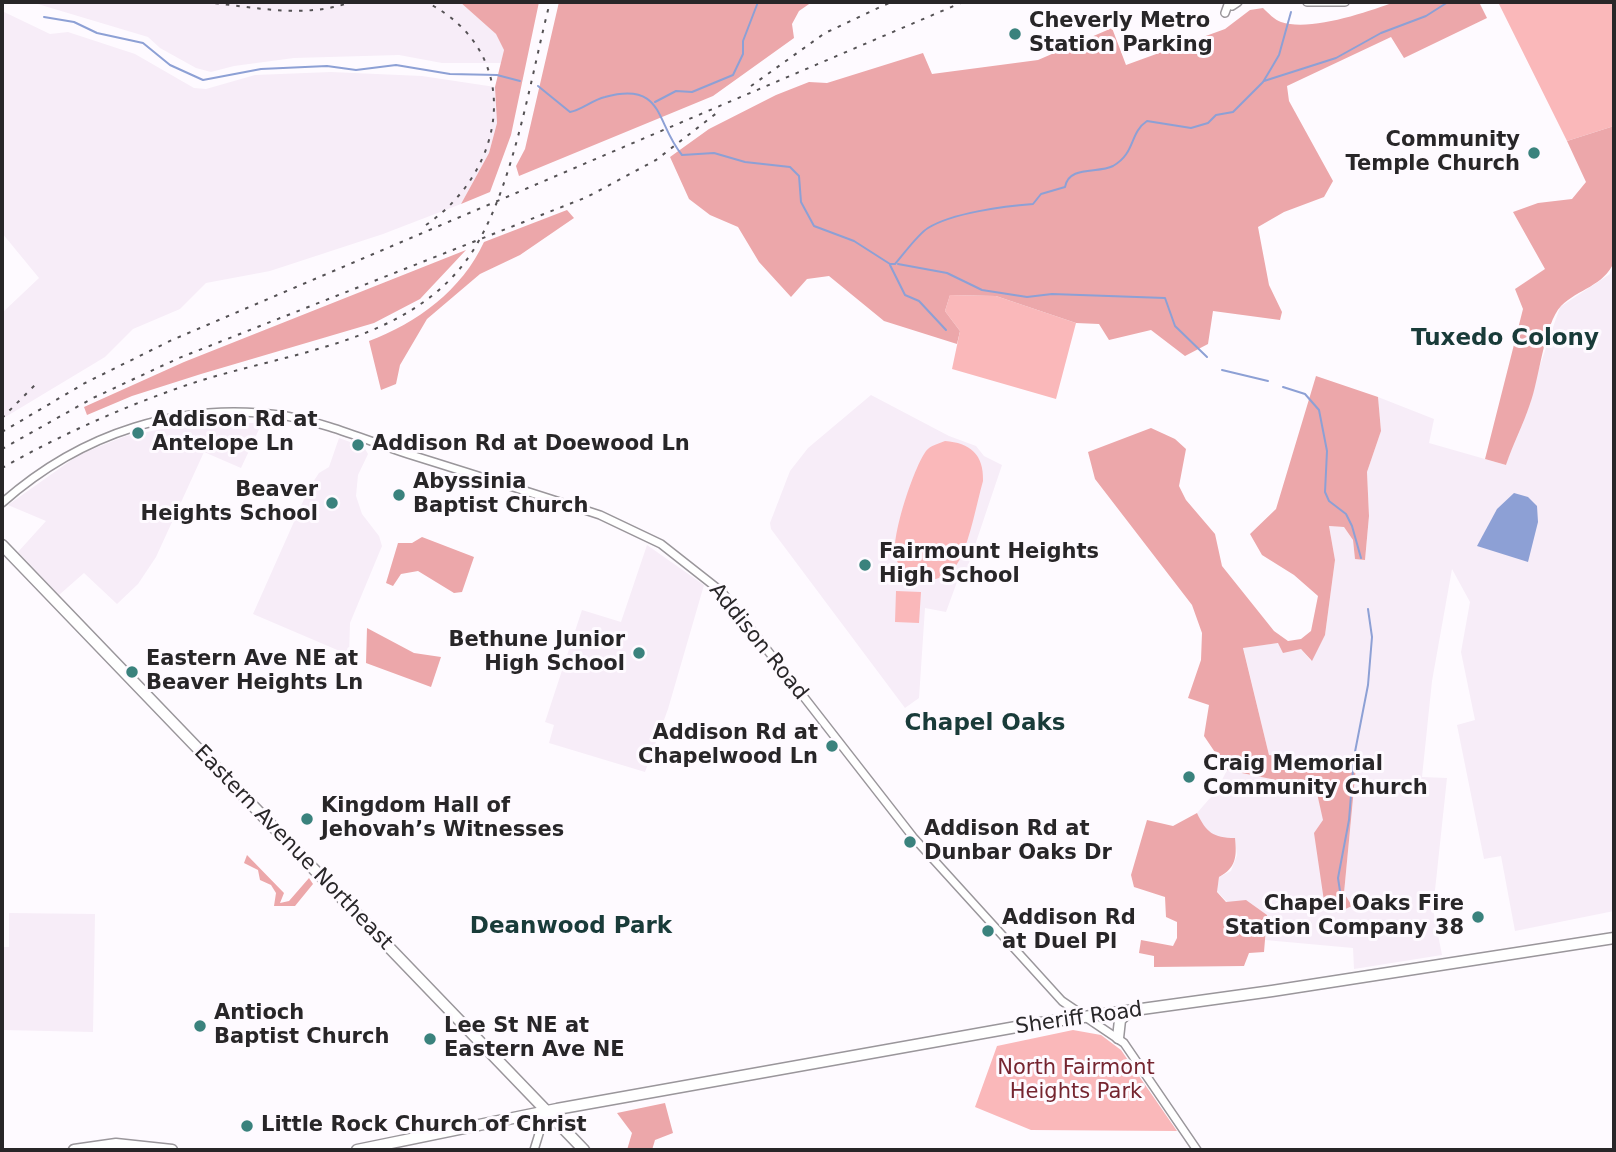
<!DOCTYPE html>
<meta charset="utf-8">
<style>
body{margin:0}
#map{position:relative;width:1616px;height:1152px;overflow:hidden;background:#fefaff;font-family:"DejaVu Sans",sans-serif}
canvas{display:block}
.frame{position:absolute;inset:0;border:4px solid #282628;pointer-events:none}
</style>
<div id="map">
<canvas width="1616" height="1152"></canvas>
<div class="frame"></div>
</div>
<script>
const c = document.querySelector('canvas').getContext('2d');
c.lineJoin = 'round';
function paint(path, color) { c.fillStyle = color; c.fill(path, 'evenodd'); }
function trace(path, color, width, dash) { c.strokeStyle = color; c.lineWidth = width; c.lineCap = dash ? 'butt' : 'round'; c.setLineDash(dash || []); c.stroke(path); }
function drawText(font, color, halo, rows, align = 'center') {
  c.font = font + ' "DejaVu Sans",sans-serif'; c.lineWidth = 6; c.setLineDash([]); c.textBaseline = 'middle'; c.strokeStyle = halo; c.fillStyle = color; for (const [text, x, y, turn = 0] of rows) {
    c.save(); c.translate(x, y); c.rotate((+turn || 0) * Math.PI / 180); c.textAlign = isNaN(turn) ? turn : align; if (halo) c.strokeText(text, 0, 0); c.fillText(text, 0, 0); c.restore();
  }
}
paint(new Path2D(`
 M 31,2 L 460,2 L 496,34 L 504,50 L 501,63 L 442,63 L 399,55 L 294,58 L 234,66 L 211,72 L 196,68 L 160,48 L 148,37 Z
 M 2,11 L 50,34 L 68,32 L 135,54 L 194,88 L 206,89 L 255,75 L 331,72 L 422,76 L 495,87 L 497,123 L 489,153 L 461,204 L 383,234 L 270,271 L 206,283 L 180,309 L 133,329 L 105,357 L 2,419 L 2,313 L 39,278 L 2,233 Z
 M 1614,262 L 1614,911 L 1515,931 L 1501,856 L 1484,859 L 1457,725 L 1475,720 L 1461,652 L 1470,602 L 1452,569 L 1432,681 L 1422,777 L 1447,778 L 1433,909 L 1442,955 L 1354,969 L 1353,948 L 1265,940 L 1267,915 L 1227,902 L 1217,891 L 1219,877 L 1231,871 L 1237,855 L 1235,839 L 1217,838 L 1204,829 L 1197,813 L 1217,790 L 1227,770 L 1276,780 L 1313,779 L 1344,893 L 1356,767 L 1269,755 L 1243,647 L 1279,643 L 1301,649 L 1311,661 L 1325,635 L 1335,560 L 1329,526 L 1344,527 L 1353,540 L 1355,558 L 1365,560 L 1369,516 L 1367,472 L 1381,431 L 1378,397 L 1434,419 L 1429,443 L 1506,465 L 1516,434 L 1530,404 L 1537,374 L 1560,307 L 1610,274 Z
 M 871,395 L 949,436 L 976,446 L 984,456 L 1002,465 L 966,572 L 961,571 L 946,612 L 925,608 L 919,698 L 905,708 L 771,529 L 770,523 L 790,471 L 808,448 Z
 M 193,423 L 262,423 L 241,468 L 204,452 L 156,557 L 138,584 L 117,604 L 84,573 L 59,595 L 18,552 L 46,521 L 8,505 L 80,454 L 126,436 Z
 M 339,438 L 364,447 L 368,454 L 358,475 L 356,496 L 362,514 L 379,536 L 382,546 L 350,623 L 349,655 L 253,614 L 309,488 L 319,473 L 329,467 Z
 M 647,545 L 704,585 L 668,709 L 645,772 L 549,743 L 554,725 L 545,722 L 582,610 L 621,622 Z
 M 9,913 L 95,914 L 93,1032 L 2,1030 L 2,947 L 9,947 Z`), '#f7edf8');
paint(new Path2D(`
 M 1498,2 L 1614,2 L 1614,126 L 1567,141 Z
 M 950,295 L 996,296 L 1076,323 L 1056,399 L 952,369 L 960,331 L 945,311 Z
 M 945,441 C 970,443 984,454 983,481 C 976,506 971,536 960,559 C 947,586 908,588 896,559 C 889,541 914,467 926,451 C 931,445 938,444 945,441 Z
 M 896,591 L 921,592 L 919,623 L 895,622 Z
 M 1073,1030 L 1101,1035 L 1121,1050 L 1177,1131 L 1031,1130 L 975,1107 L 997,1046 Z`), '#fab8ba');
paint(new Path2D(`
 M 460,2 L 539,2 L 511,135 L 490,192 L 461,204 L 489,153 L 497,123 L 495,87 L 504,50 L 496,34 Z
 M 559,2 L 812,2 L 799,11 L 792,24 L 794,38 L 713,96 L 519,176 L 516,166 L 525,149 Z
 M 1395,2 L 1479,2 L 1487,18 L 1404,58 L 1391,37 L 1287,86 L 1289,101 L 1333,181 L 1324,197 L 1284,212 L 1258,227 L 1269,285 L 1282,312 L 1280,320 L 1213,311 L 1208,344 L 1185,356 L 1151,330 L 1109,340 L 1099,324 L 1076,323 L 996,296 L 950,295 L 945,311 L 960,331 L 957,344 L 884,321 L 829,276 L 807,279 L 791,297 L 759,262 L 738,227 L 710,215 L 689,199 L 670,157 L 709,129 L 776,95 L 809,82 L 827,83 L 923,53 L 932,74 L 1038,60 L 1112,28 L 1126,65 L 1225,29 L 1250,10 L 1263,8 C 1268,13 1275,20 1281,22 C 1310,32 1367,12 1395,2 Z
 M 1614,126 L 1614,262 C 1604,286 1578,289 1561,306 C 1544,324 1539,381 1530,404 C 1523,425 1513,444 1506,465 L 1485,459 L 1523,309 L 1515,289 L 1545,269 L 1513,212 L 1538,203 L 1572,199 L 1586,182 L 1567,141 Z
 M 567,210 L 574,218 L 520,255 L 480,274 L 427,319 L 400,365 L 396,384 L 381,390 L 369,341 C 417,323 462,290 484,242 Z
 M 466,250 L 420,299 L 374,323 L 201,374 L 132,396 L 87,415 L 84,407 L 184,362 Z
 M 1316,376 L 1378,397 L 1381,431 L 1367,472 L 1369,516 L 1365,560 L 1355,559 L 1353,540 L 1344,527 L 1329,526 L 1335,560 L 1325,635 L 1312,661 L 1301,649 L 1283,653 L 1278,643 L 1243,648 L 1269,755 L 1356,767 L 1344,893 L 1352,906 L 1341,911 L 1324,901 L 1314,833 L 1323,820 L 1314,780 L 1276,780 L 1227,770 L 1204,736 L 1209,705 L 1188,698 L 1201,660 L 1202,633 L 1192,605 L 1095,479 L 1088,452 L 1151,428 L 1175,439 L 1186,449 L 1179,486 L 1186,500 L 1215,534 L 1222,566 L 1274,631 L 1288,641 L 1301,639 L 1311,631 L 1318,596 L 1294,575 L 1262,555 L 1250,534 L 1276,509 Z
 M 422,537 L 474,557 L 462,592 L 454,593 L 418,571 L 401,574 L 393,586 L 386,583 L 398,543 L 412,543 Z
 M 367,628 L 414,653 L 441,657 L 431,687 L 366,663 Z
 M 1197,813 C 1206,832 1213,838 1235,838 C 1237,857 1236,868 1219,877 L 1217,892 L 1226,902 L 1246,900 L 1267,915 L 1264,952 L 1249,953 L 1244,966 L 1154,967 L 1154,956 L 1139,953 L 1141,940 L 1173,946 L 1177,938 L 1177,922 L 1166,917 L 1165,897 L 1134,887 L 1131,875 L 1147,820 L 1173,826 Z
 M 247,855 L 284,893 L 280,903 L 289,901 L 309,878 L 313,884 L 295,906 L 274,906 L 276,893 L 271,885 L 260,880 L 258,870 L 244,863 Z
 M 665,1103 L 673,1133 L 655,1140 L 652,1150 L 627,1150 L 632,1133 L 617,1113 Z`), '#eca7aa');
paint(new Path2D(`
 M 1514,493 L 1528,497 L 1537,506 L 1538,522 L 1528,562 L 1477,546 L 1497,509 Z`), '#8da0d5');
trace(new Path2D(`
 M 44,17 L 74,22 L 97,33 L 143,43 L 170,65 L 203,80 L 261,69 L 327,66 L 356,70 L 396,65 L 450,74 L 497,75 L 520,81
 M 1264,81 L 1336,58 L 1381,33 L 1426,16 L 1448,2
 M 538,86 L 570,112 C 582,110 592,100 605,97 C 665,81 655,123 682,155 L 714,153 L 745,162 L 790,167 L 799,176 L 801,202 L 814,226 L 854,241 L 890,264 L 895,264 C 903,255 918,234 928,228 C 952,213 1005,206 1033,204 L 1041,194 L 1065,187 C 1069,165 1098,174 1113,166 C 1136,153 1129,133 1147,121 L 1191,128 L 1208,123 L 1216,115 L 1233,112 L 1263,82 L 1272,67 L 1279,55 L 1291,12
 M 655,102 L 676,91 L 692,92 L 733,75 L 743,54 L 743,41 L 758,2
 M 898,264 L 947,273 L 982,290 L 1027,297 L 1052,294 L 1165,298 L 1175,326 L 1207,357
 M 890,265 L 905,295 L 919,301 L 946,330
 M 1222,370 L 1268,381
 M 1283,387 L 1305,394 L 1319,410 L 1327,451 L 1325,492 L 1329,501 L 1346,514 L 1352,526 L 1361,558
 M 1342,904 L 1338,878 L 1349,820 L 1354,757 L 1368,685 L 1372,637 L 1368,609`), '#8da0d5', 2);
const minor = new Path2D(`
 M 1307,2 L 1345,2
 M 1232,6 L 1238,2
 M 1225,13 L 1229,2
 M 2,503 C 81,433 181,400 286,416 C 327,423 368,441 408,454 C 472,474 536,494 600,515 L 661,544 L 722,592 L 913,837 L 1062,1001 L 1124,1043 L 1197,1150
 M 534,1150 L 546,1111`);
const major = new Path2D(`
 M 2,545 L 584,1150
 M 1118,1038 L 1120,1020 L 1129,1012
 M 74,1150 L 116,1144 L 172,1150
 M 357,1150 L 557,1109 L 1033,1024 L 1272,991 L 1614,938`);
trace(minor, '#9a969b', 10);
trace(major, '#9a969b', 13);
trace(minor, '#fff', 7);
trace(major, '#fff', 10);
trace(new Path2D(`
 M 205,2 C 254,7 305,19 351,2
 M 751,86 L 825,33 L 891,2
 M 426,225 C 509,168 524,51 426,2
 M 2,418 L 36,384
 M 2,432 L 85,383 L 172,340 L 963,2
 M 2,449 L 93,398 L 179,358 L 587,197 L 656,160 L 718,112
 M 2,468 C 62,434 125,406 190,384 C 289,351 419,344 477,244 C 515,179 531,76 550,2`), '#545154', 2, [3.5, 7]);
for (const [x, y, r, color] of [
 [1015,34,7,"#3a827d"],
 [1534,153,7,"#3a827d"],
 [138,433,7,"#3a827d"],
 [358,445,7,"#3a827d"],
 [399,495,7,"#3a827d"],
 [332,503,7,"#3a827d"],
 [865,565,7,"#3a827d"],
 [639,653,7,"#3a827d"],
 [132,672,7,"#3a827d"],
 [832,746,7,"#3a827d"],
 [1189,777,7,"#3a827d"],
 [307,819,7,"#3a827d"],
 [910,842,7,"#3a827d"],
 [1478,917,7,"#3a827d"],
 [988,931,7,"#3a827d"],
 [200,1026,7,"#3a827d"],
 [430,1039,7,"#3a827d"],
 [247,1126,7,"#3a827d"]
]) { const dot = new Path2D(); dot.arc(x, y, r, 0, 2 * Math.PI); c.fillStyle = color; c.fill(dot); trace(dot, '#fefaff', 2.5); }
drawText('bold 21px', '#282628', '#fefaff', [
 ["Cheverly Metro",1029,22],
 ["Station Parking",1029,46],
 ["Community",1520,141,"right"],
 ["Temple Church",1520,165,"right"],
 ["Addison Rd at",152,421],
 ["Antelope Ln",152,445],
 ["Addison Rd at Doewood Ln",372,445],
 ["Abyssinia",413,483],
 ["Baptist Church",413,507],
 ["Beaver",318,491,"right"],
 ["Heights School",318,515,"right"],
 ["Fairmount Heights",879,553],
 ["High School",879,577],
 ["Bethune Junior",625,641,"right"],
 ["High School",625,665,"right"],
 ["Eastern Ave NE at",146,660],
 ["Beaver Heights Ln",146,684],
 ["Addison Rd at",818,734,"right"],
 ["Chapelwood Ln",818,758,"right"],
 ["Craig Memorial",1203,765],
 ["Community Church",1203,789],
 ["Kingdom Hall of",321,807],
 ["Jehovah’s Witnesses",321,831],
 ["Addison Rd at",924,830],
 ["Dunbar Oaks Dr",924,854],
 ["Chapel Oaks Fire",1464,905,"right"],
 ["Station Company 38",1464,929,"right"],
 ["Addison Rd",1002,919],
 ["at Duel Pl",1002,943],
 ["Antioch",214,1014],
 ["Baptist Church",214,1038],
 ["Lee St NE at",444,1027],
 ["Eastern Ave NE",444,1051],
 ["Little Rock Church of Christ",261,1126]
], 'left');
drawText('21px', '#282628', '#fefaff', [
 ["Addison Road",758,642,51],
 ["Eastern Avenue Northeast",293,848,46],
 ["Sheriff Road",1079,1019,-8]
]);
drawText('21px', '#752530', '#fefaff', [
 ["North Fairmont",1076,1069],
 ["Heights Park",1076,1093]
]);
drawText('bold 23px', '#193b39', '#fefaff', [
 ["Tuxedo Colony",1505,339],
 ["Chapel Oaks",985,724],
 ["Deanwood Park",571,927]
]);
</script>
